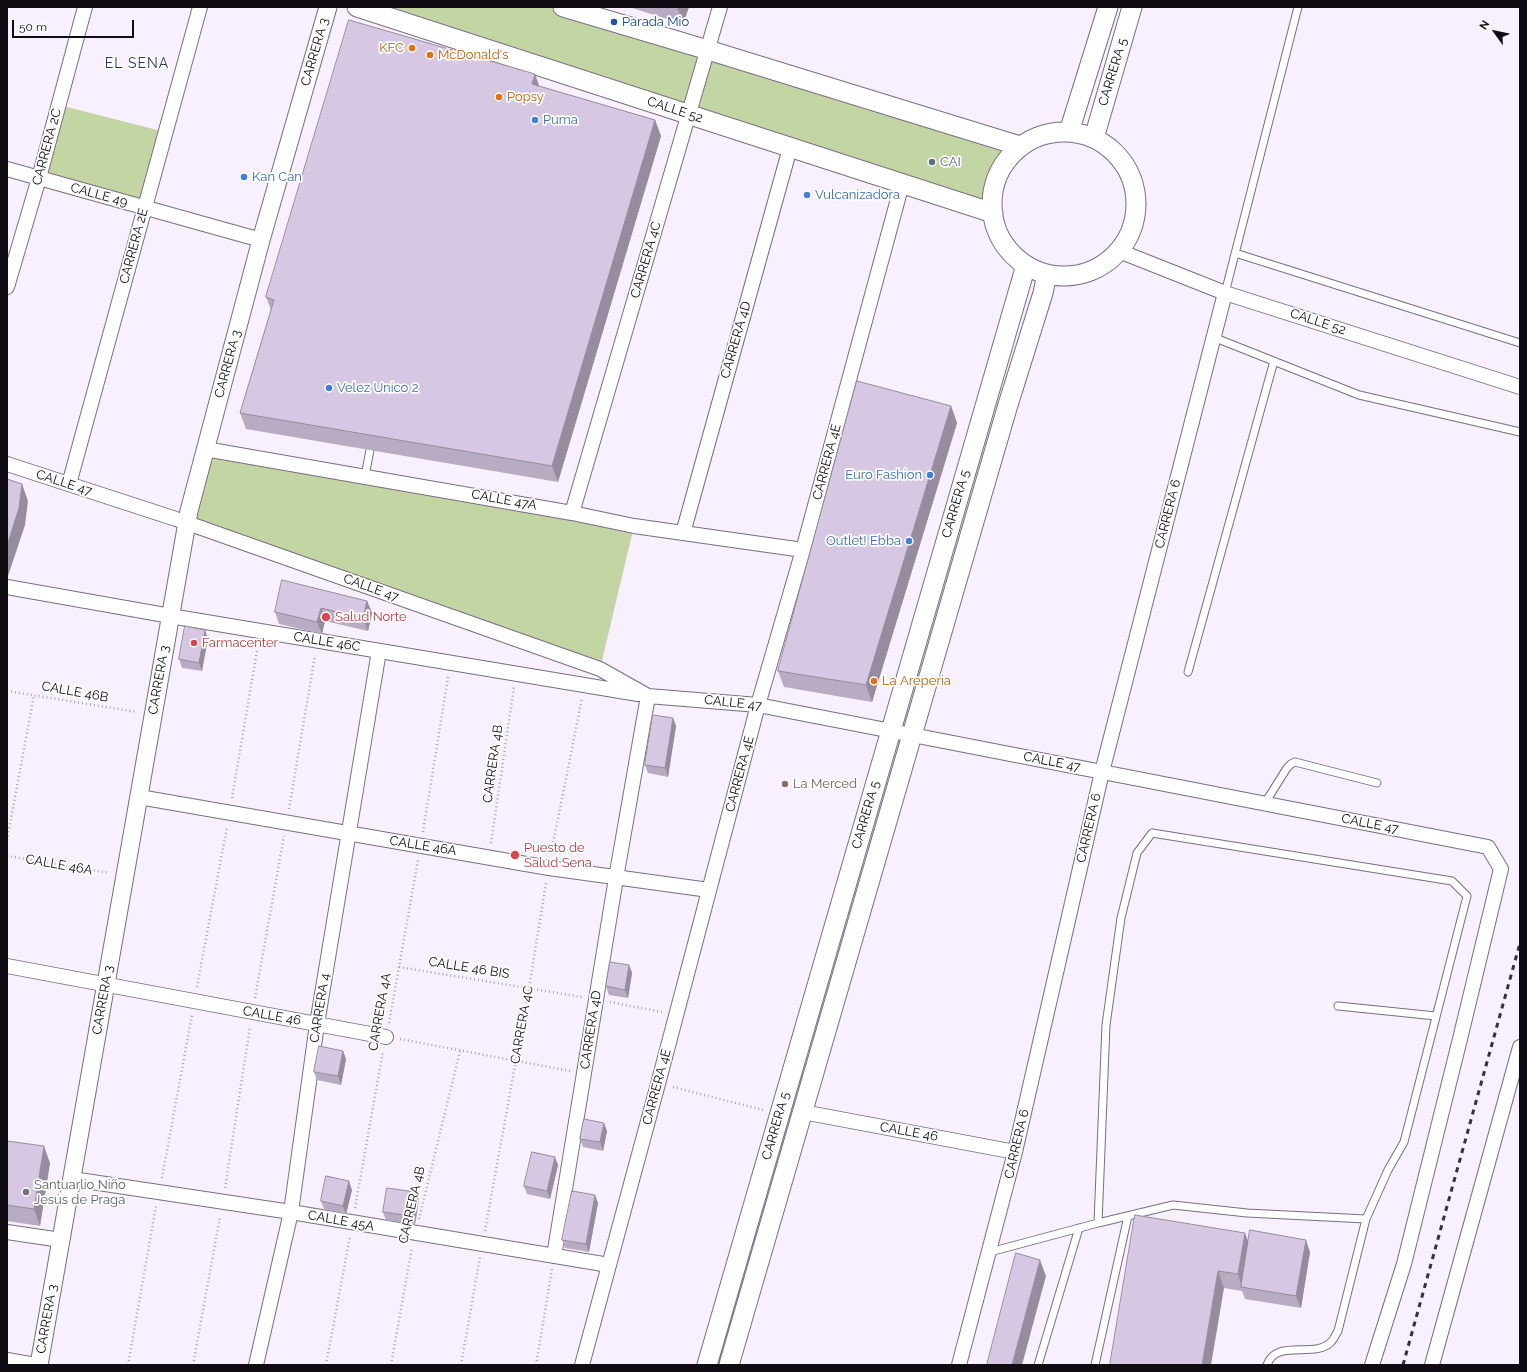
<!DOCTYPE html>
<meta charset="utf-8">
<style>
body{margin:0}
#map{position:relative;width:1527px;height:1372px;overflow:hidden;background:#f8efff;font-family:Raleway,sans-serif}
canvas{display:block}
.frame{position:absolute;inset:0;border:8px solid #100b13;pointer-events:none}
.north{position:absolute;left:1475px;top:12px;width:40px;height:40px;-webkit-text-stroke:3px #fff;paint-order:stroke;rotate:303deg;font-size:11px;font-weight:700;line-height:16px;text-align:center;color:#100b13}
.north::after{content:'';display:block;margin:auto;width:14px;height:18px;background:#100b13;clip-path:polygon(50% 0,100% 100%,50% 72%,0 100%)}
.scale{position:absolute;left:12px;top:20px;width:122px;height:18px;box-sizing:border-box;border:2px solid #100b13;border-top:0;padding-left:5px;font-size:12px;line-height:14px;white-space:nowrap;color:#100b13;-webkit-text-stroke:3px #fff;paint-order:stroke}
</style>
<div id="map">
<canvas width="1527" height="1372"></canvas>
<div class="frame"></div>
<div class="north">N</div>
<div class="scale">50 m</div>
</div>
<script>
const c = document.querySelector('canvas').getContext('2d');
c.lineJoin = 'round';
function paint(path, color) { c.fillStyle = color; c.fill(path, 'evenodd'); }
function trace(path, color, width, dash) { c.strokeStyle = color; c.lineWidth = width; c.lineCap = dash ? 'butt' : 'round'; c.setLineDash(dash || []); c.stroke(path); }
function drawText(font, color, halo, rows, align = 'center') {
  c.font = font + ' Raleway,sans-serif'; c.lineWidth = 3.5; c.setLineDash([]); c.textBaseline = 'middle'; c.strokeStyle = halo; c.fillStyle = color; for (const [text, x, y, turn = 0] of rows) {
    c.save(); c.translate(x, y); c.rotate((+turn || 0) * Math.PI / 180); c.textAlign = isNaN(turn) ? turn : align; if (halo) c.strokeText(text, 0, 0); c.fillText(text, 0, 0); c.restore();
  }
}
paint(new Path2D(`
 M 357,7 L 563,7 L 1020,146 C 999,170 993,182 993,213 Z
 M 59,105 L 165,132 L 144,207 L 39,178 Z
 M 205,449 L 634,526 L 600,669 L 186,523 Z`), '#c3d5a3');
const service = new Path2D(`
 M 1235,253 L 1520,343
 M 1225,293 L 1298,7
 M 1213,337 L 1359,395 L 1520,432
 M 365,476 L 370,450
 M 1188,672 L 1274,361
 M 1265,803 L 1287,768 L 1291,764 L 1295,762 L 1377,783
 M 1338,1006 L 1436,1016
 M 990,1252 L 1098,1223 L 1173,1205 L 1247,1213 L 1366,1219 L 1388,1170 L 1404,1142 L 1467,896 L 1452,881 L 1152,833 L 1137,853 L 1121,918 L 1106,1025 L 1098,1223
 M 1038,1365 L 1079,1228
 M 1095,1365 L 1128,1216
 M 1267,1365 C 1276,1338 1315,1359 1331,1342 C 1334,1339 1336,1334 1338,1331 L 1366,1219`);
const minor = new Path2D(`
 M 7,169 L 261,240
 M 1119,251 L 1225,293 L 1520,387
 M 7,287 L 39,178 L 85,7
 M 205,449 L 572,513 L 634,526 L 803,550
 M 7,464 L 176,519 L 600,669 L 648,696 L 758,705 L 1488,847 L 1501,869 L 1460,1039 L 1404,1264 L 1372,1365
 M 69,484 L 200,7
 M 572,513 L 720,7
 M 683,533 L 790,148
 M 7,587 L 182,618 L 638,694
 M 139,797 L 549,868 L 709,890
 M 7,966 L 386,1037
 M 803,1112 L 1015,1152
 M 72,1179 L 291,1212 L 609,1265
 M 7,1232 L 61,1240
 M 554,1256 L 616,878 L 648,696
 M 7,1360 L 36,1365
 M 256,1365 L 291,1212 L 317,1024 L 379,651
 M 582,1365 L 658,1084 L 758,705 L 803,550 L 902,184
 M 959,1365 L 1015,1152 L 1102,772 L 1225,293
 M 1432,1365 L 1520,1047`);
const tertiary = new Path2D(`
 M 39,1365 L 189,511 L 261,240 L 328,7`);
const secondary = new Path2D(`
 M 357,7 L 993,213
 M 563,7 L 708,50 L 1020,146
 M 1069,132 L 1108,7
 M992 204a72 72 0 1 1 144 0a72 72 0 1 1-144 0Z
 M 1094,138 L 1132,7
 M 707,1365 L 1026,265
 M 729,1365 L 1007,408 L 1043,293 L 1047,274`);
trace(service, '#7a6d84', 9);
trace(minor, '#7a6d84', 16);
trace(tertiary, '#7a6d84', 19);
trace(secondary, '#7a6d84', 21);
trace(new Path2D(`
 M 7,691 L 137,712
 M 232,798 L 258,645
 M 289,809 L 315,655
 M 423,832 L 448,677
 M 7,840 L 34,695
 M 491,843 L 514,687
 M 551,854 L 582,698
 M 7,856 L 109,873
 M 399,967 L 582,997
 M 197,987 L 227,827
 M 255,998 L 284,836
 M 610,1002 L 662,1012
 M 389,1023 L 418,860
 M 400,1039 L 570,1071
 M 673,1087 L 763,1110
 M 162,1178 L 192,1015
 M 225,1188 L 250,1027
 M 355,1208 L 383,1051
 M 419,1219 L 460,1051
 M 485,1231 L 529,988 L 546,883
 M 128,1365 L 156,1206
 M 193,1365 L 220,1217
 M 326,1365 L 350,1236
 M 391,1365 L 412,1247
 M 461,1365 L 480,1257
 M 536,1365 L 552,1269`), '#aaa3b0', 2.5, [1, 3]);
trace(service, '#fff', 7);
trace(minor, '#fff', 14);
trace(tertiary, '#fff', 17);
trace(secondary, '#fff', 19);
trace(new Path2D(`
 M 1403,1365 L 1520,943`), '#36313a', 3, [5, 5]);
paint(new Path2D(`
 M 629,7 L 689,7 L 683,24 Z
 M 539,86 L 655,120 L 661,136 L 558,482 L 246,429 L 240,413 L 271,310 L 266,297 Z
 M 951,406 L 957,423 L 872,702 L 784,687 L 778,671 Z
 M 367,601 L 372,613 L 368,631 L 325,621 L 322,634 L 279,624 L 275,612 Z
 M 208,638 L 202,671 L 182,668 L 179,659 Z
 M 673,718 L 676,726 L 668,777 L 648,773 L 645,765 Z
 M 629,965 L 632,973 L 628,998 L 609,995 L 606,986 Z
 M 343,1051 L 346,1059 L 341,1085 L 317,1080 L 314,1072 Z
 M 607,1131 L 603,1151 L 583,1147 L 580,1139 Z
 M 7,1141 L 50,1163 L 40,1226 L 7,1221 Z
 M 558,1165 L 550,1199 L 527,1194 L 524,1186 Z
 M 352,1190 L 346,1214 L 324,1209 L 321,1201 Z
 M 419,1200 L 415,1224 L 386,1220 L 383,1212 Z
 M 598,1203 L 589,1252 L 565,1248 L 562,1240 Z
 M 1245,1233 L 1248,1243 L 1310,1252 L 1301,1308 L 1245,1299 L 1242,1291 L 1224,1288 L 1110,1365 Z`), '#b8acc2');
paint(new Path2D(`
 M 677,7 L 689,7 L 683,24 Z
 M 535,74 L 541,91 L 532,84 Z
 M 655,120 L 661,136 L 558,482 L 552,466 Z
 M 951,406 L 957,423 L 872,702 L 866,685 Z
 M 22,484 L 28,501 L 25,525 L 8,576 L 7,572 L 7,546 Z
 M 367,601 L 372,613 L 368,631 L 363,618 Z
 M 321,608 L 325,621 L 322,634 L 317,622 Z
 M 205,630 L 208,638 L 202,671 L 199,663 Z
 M 673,718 L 676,726 L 668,777 L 665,768 Z
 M 629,965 L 632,973 L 628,998 L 625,990 Z
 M 343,1051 L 346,1059 L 341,1085 L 338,1076 Z
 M 604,1123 L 607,1131 L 603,1151 L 600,1142 Z
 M 44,1146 L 50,1163 L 40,1226 L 34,1209 Z
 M 555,1157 L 558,1165 L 550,1199 L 547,1191 Z
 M 349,1181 L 352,1190 L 346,1214 L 343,1206 Z
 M 416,1192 L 419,1200 L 415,1224 L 412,1216 Z
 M 595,1195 L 598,1203 L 589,1252 L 586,1244 Z
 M 1245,1233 L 1251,1250 L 1242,1287 L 1238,1274 Z
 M 1306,1240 L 1310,1252 L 1301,1308 L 1296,1296 Z
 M 1040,1260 L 1046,1276 L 1022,1365 L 1012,1365 Z
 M 1218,1271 L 1224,1288 L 1211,1365 L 1202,1365 Z`), '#968c9e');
const building = new Path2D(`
 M 349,20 L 535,74 L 532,84 L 655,120 L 552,466 L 240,413 L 274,300 L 266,297 Z
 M 857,381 L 951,406 L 866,685 L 778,671 Z
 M 7,479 L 22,484 L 19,508 L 7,546 Z
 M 282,580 L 367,601 L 363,618 L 321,608 L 317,622 L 275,612 Z
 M 185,626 L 205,630 L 199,663 L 179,659 Z
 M 653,715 L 673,718 L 665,768 L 645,765 Z
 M 610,962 L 629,965 L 625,990 L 606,986 Z
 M 319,1046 L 343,1051 L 338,1076 L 314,1072 Z
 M 584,1119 L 604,1123 L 600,1142 L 580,1139 Z
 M 7,1141 L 44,1146 L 34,1209 L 7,1205 Z
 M 532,1152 L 555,1157 L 547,1191 L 524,1186 Z
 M 326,1176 L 349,1181 L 343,1206 L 321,1201 Z
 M 387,1188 L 416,1192 L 412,1216 L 383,1212 Z
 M 572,1191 L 595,1195 L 586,1244 L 562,1240 Z
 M 1135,1215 L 1245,1233 L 1238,1274 L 1218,1271 L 1202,1365 L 1110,1365 Z
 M 1250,1230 L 1306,1240 L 1296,1296 L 1241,1287 Z
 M 1016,1253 L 1040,1260 L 1012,1365 L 987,1365 Z`);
paint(building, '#d6c8e2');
trace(building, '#968c9e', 1);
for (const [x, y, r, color] of [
 [614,22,4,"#1a4fb4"],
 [412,48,4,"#e8710a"],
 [430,55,4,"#e8710a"],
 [499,97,4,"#e8710a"],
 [535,120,4,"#3f7fe0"],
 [932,162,4,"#5c6f8a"],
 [244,177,4,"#3f7fe0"],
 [807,195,4,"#3f7fe0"],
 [329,388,4,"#3f7fe0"],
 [930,475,4,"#3f7fe0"],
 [909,541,4,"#3f7fe0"],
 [326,617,5,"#e0444e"],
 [194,643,4,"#e0444e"],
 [874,681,4,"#e8710a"],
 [785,784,4,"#8d6e63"],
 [515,855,5,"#e0444e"],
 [26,1192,4,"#6b7280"]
]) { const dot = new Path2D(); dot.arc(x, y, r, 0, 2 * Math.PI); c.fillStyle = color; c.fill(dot); trace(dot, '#fff', 1.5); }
drawText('13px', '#164399', '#fff', [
 ["Parada Mio",622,22]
], 'left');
drawText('13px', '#c56008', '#fff', [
 ["KFC",404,48,"right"],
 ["McDonald's",438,55],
 ["Popsy",507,97],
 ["La Areperia",882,681]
], 'left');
drawText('13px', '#100b13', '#fff', [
 ["CARRERA 3",315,52,-74],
 ["CARRERA 5",1113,72,-73],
 ["CALLE 52",675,110,18],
 ["CARRERA 2C",47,147,-75],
 ["CALLE 49",99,195,15],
 ["CARRERA 2E",134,246,-75],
 ["CARRERA 4C",646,260,-74],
 ["CALLE 52",1318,322,18],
 ["CARRERA 4D",736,340,-74],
 ["CARRERA 3",228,364,-75],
 ["CARRERA 4E",827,462,-75],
 ["CALLE 47",64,483,18],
 ["CALLE 47A",504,500,10],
 ["CARRERA 5",956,504,-74],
 ["CARRERA 6",1168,514,-76],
 ["CALLE 47",371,588,20],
 ["CALLE 46C",327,642,9],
 ["CARRERA 3",159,680,-80],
 ["CALLE 46B",75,692,10],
 ["CALLE 47",733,703,6],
 ["CALLE 47",1052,762,11],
 ["CARRERA 4B",493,764,-82],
 ["CARRERA 4E",740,774,-75],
 ["CARRERA 5",866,815,-74],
 ["CALLE 47",1370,824,11],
 ["CARRERA 6",1089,828,-77],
 ["CALLE 46A",423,846,9],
 ["CALLE 46A",59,865,10],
 ["CALLE 46 BIS",469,968,9],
 ["CARRERA 3",103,1000,-80],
 ["CARRERA 4",320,1008,-81],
 ["CARRERA 4A",380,1012,-80],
 ["CALLE 46",272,1016,10],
 ["CARRERA 4C",522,1025,-80],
 ["CARRERA 4D",591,1030,-81],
 ["CARRERA 4E",657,1087,-75],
 ["CARRERA 5",776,1126,-74],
 ["CALLE 46",909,1132,10],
 ["CARRERA 6",1017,1144,-77],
 ["CARRERA 4B",412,1205,-77],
 ["CALLE 45A",341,1221,10],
 ["CARRERA 3",47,1319,-80]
]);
drawText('13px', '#366cbe', '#fff', [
 ["Puma",543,120],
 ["Kan Can",252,177],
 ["Vulcanizadora",815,195],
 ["Velez Unico 2",337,388],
 ["Euro Fashion",922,475,"right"],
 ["Outlet! Ebba",901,541,"right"]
], 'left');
drawText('13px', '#4e5e75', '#fff', [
 ["CAI",940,162]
], 'left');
drawText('13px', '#be3a42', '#fff', [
 ["Salud Norte",335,617],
 ["Farmacenter",202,643],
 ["Puesto de",524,848],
 ["Salud Sena",524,863]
], 'left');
drawText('13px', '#785e54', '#fff', [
 ["La Merced",793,784]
], 'left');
drawText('13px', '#5b616d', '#fff', [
 ["Santuarlio Niño",34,1185],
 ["Jesús de Praga",34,1200]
], 'left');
c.letterSpacing = '1px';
drawText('14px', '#29356f', '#fff', [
 ["EL SENA",137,64]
]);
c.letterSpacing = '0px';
</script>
